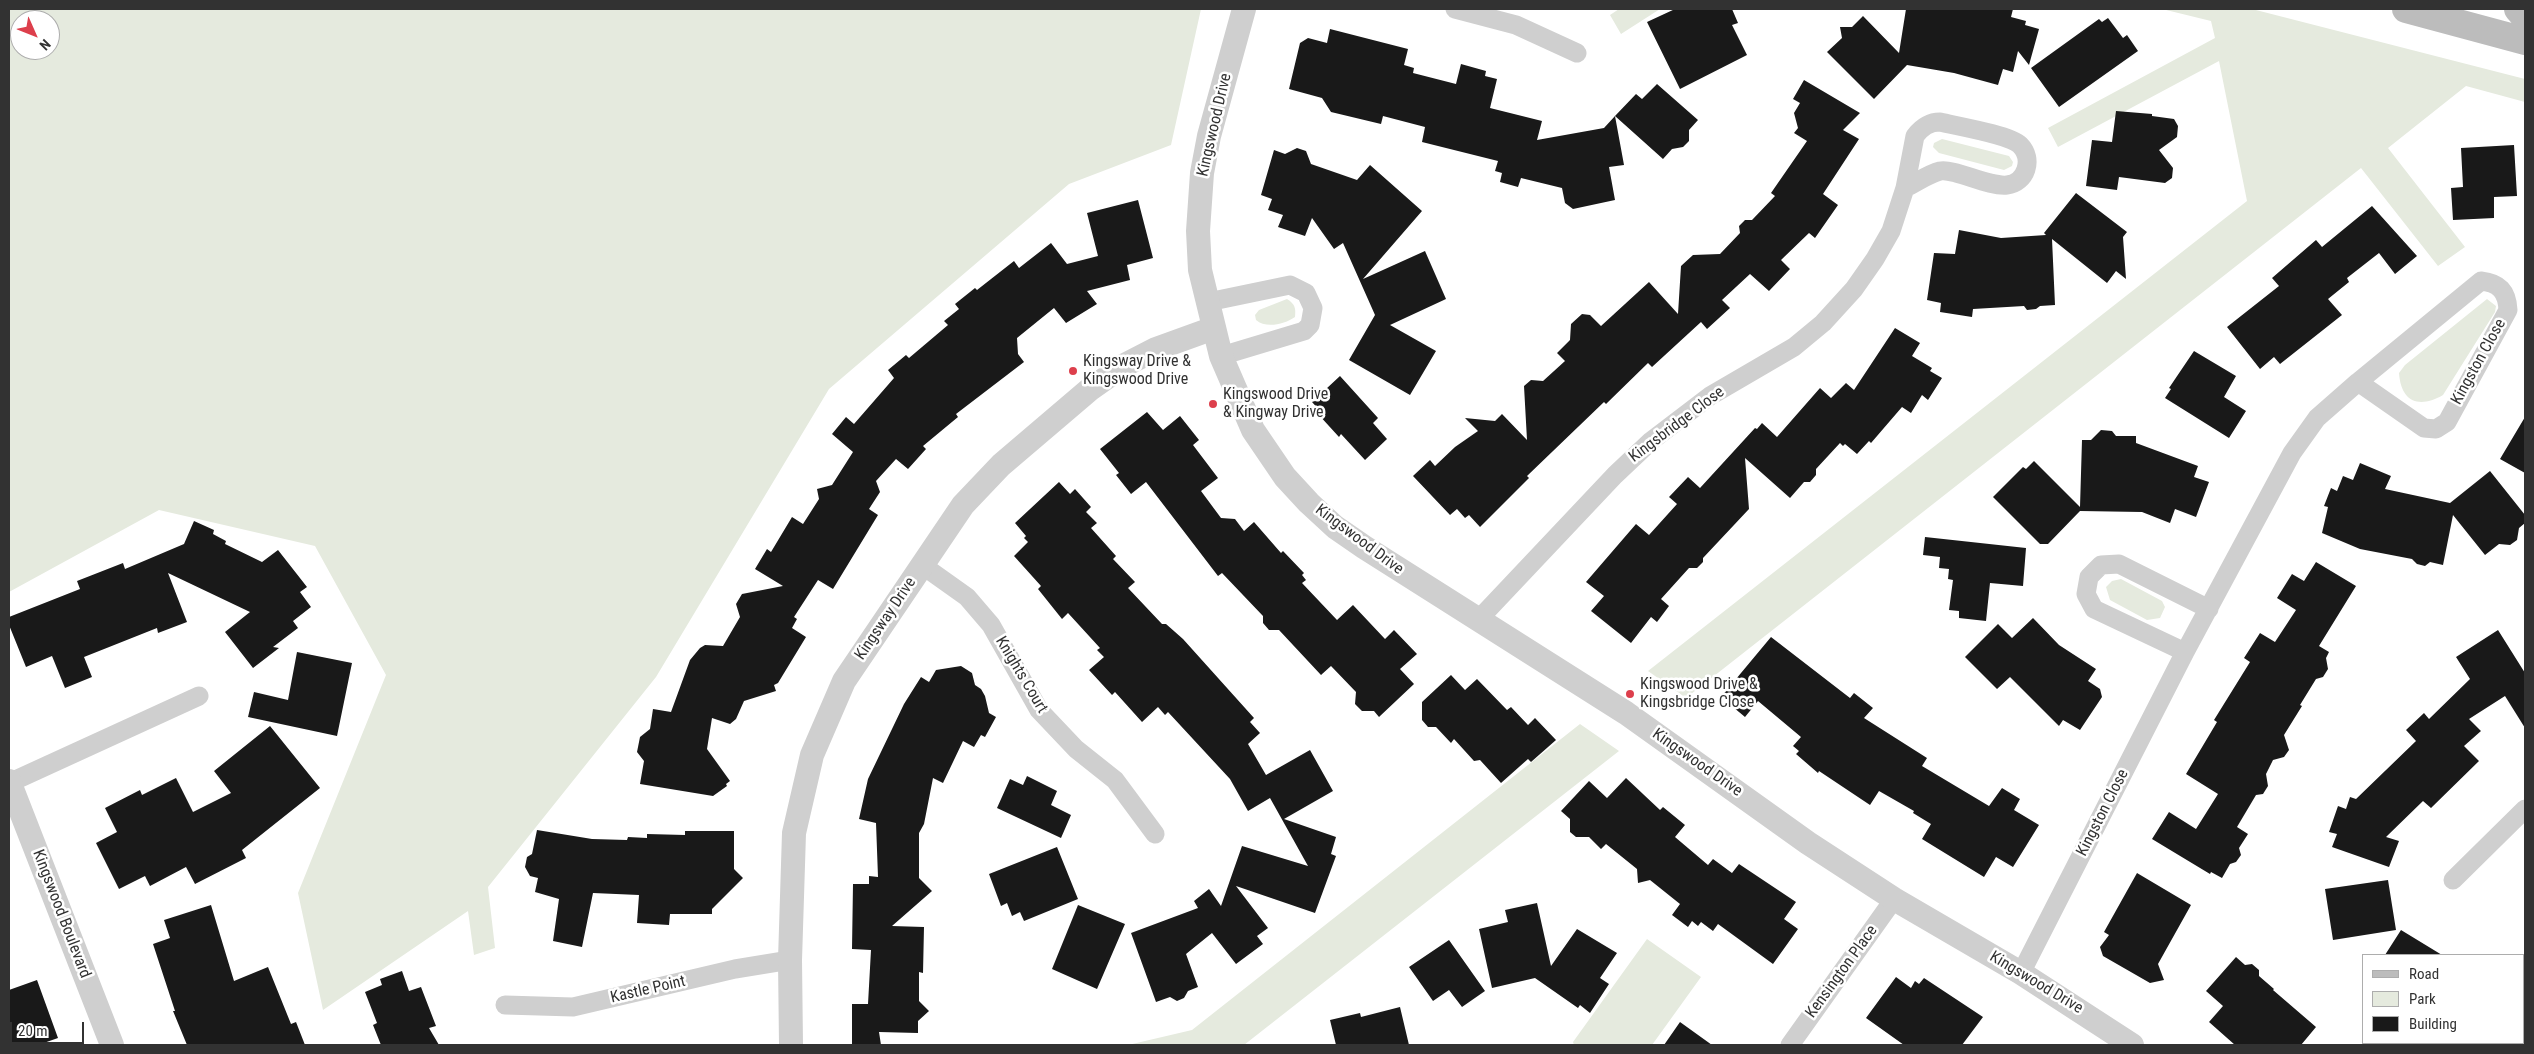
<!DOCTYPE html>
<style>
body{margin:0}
#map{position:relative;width:2534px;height:1054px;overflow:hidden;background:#fff;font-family:"Roboto Condensed",sans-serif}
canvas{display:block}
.frame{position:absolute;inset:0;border:10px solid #323232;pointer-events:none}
.legend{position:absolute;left:2362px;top:954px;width:162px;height:90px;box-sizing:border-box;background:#fff;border:1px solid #adadad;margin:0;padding:6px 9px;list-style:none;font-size:15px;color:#323232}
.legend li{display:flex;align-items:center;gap:10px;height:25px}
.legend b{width:25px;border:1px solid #adadad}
.north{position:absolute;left:10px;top:10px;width:50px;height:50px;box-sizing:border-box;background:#fff;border:1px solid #adadad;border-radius:50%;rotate:134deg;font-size:14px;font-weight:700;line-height:20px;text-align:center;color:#323232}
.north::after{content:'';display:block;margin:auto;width:18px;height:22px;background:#dd3f4c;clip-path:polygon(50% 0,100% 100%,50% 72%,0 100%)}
.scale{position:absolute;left:10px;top:1022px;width:74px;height:22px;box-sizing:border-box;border:2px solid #323232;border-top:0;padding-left:6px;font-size:15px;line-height:18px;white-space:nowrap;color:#323232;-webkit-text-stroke:4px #fff;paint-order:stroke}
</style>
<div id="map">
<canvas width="2534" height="1054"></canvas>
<div class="frame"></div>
<ul class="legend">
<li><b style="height:6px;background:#bcbcbc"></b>Road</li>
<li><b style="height:14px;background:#e5eade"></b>Park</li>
<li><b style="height:14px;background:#191919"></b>Building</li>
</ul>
<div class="north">N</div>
<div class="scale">20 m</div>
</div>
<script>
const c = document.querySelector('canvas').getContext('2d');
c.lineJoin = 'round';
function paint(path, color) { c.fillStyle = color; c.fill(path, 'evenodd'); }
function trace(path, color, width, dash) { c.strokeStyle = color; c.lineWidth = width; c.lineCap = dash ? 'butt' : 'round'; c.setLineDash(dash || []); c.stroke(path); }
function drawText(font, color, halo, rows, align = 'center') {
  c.font = font + ' "Roboto Condensed",sans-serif'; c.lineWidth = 5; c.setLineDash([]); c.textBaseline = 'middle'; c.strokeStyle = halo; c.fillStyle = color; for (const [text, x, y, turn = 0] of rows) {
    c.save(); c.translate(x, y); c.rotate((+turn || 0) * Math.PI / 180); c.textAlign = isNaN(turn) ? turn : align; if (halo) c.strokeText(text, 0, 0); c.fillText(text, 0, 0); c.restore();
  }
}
paint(new Path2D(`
 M 9,9 L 1201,9 L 1171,145 L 1069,184 L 829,389 L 656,677 L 488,887 L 495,948 L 474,955 L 468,911 L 323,1010 L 298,893 L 386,675 L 315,546 L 159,510 L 9,592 ZM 20,20 L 50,20 L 50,50 L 20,50 Z
 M 1619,9 L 1660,9 L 1621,34 L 1610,15 Z
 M 2162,9 L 2252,9 L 2525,79 L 2525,102 L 2466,86 L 2388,148 L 2465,247 L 2438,266 L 2361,168 L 1686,698 L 1648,671 L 2247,201 L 2219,61 L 2058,147 L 2048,128 L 2215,38 L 2211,21 Z
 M 1942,139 L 2009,156 L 2013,162 L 2012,166 L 2004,170 L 1939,153 L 1933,147 L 1934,143 Z
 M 1287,299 C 1295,304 1296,308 1295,317 C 1285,324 1266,329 1256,320 L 1255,315 L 1259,310 Z
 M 2487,299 L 2496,306 L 2495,312 L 2443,395 C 2419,409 2401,402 2399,373 L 2405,365 Z
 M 2121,579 L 2162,601 L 2165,607 L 2160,618 L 2147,620 L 2110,600 L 2106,587 L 2112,581 Z
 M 1580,724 L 1619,751 L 1244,1045 L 1128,1045 L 1192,1030 Z
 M 1647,939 L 1701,977 L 1652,1045 L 1574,1045 L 1573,1042 Z`), '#e5eade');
paint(new Path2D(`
 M 1675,9 L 1732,9 L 1738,23 L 1732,25 L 1747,55 L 1680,89 L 1647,22 Z
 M 1906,9 L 2013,9 L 2011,17 L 2026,21 L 2025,25 L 2039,29 L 2029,65 L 2018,51 L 2013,72 L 2003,69 L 1998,85 L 1954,73 L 1907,65 L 1874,99 L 1827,52 L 1842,38 L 1840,27 L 1852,27 L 1863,16 L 1899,53 Z
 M 2108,18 L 2123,38 L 2127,35 L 2138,51 L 2059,107 L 2031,68 L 2099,19 L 2102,22 Z
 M 1330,29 L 1408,49 L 1404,65 L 1414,68 L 1413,73 L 1456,84 L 1461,64 L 1486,71 L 1485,76 L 1497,79 L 1490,108 L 1542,121 L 1537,140 L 1604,128 L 1615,116 L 1624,165 L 1609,167 L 1615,200 L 1573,209 L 1565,203 L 1562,188 L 1521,178 L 1518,187 L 1500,182 L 1502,173 L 1495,171 L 1498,161 L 1422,142 L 1425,127 L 1383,116 L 1381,124 L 1331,112 L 1322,98 L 1289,89 L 1300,43 L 1308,38 L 1327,43 Z
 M 1804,80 L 1860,113 L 1843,130 L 1859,139 L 1823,194 L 1838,205 L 1815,238 L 1809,233 L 1781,260 L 1790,269 L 1769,291 L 1750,274 L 1722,300 L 1730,308 L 1707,329 L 1701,322 L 1652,367 L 1648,363 L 1606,404 L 1604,402 L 1527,476 L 1529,478 L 1480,527 L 1469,515 L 1465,518 L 1457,509 L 1450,515 L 1413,476 L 1430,460 L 1435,466 L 1455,447 L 1478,431 L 1465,418 L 1495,421 L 1502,414 L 1527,440 L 1524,386 L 1531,380 L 1543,381 L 1565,361 L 1557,353 L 1570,340 L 1571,324 L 1582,314 L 1590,315 L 1601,326 L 1649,282 L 1678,314 L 1681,266 L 1693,255 L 1720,254 L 1740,233 L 1739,226 L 1745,220 L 1752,220 L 1775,196 L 1771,193 L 1807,141 L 1794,133 L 1798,128 L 1794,113 L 1800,103 L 1793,99 Z
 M 1657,84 L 1698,120 L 1689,130 L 1689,141 L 1683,147 L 1672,149 L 1663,159 L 1615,116 L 1636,94 L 1642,99 Z
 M 2116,111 L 2152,114 L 2152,116 L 2174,119 L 2178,126 L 2177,137 L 2159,150 L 2173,168 L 2172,178 L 2165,183 L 2119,177 L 2117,190 L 2086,186 L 2092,140 L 2112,142 Z
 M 2514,145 L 2517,196 L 2494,197 L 2494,218 L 2453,220 L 2451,188 L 2463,187 L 2461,148 Z
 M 1297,148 L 1306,151 L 1311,164 L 1357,180 L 1370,165 L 1422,211 L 1363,279 L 1425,251 L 1446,299 L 1390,325 L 1436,351 L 1410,395 L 1349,360 L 1375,315 L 1343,243 L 1334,249 L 1312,218 L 1305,236 L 1278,227 L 1283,215 L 1268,210 L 1272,199 L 1261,195 L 1274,150 L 1285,154 Z
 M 2076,193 L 2127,232 L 2123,237 L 2126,279 L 2116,271 L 2107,283 L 2052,239 L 2055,305 L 2040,306 L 2036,309 L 2027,310 L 2024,306 L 1973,309 L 1972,317 L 1940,312 L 1941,303 L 1927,300 L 1934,253 L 1955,254 L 1959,230 L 2001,238 L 2046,235 L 2044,233 Z
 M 1138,200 L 1153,258 L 1127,265 L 1130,280 L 1087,291 L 1097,304 L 1066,323 L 1054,308 L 1017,338 L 1018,354 L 1024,362 L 956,414 L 958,417 L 923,446 L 926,449 L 908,469 L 896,459 L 876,481 L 880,492 L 869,509 L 878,515 L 833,589 L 818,580 L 794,617 L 797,619 L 792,628 L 806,637 L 778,683 L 774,685 L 776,691 L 744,701 L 736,719 L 730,724 L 712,718 L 707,749 L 730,781 L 726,784 L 727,786 L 713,796 L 640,784 L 644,761 L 637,752 L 640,737 L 650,729 L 653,709 L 671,712 L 690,660 L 700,648 L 705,645 L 723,646 L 740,617 L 736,604 L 742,594 L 783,586 L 755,569 L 767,549 L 771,552 L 792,517 L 803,524 L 819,499 L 817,489 L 832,485 L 853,452 L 832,434 L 846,417 L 854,424 L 894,378 L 888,370 L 906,355 L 909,358 L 948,325 L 944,321 L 959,309 L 955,304 L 975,288 L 977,290 L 1014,261 L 1019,268 L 1051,243 L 1067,264 L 1098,256 L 1087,213 Z
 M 2372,206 L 2417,256 L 2395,274 L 2379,253 L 2347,278 L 2349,282 L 2328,299 L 2342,315 L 2280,364 L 2274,357 L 2260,369 L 2227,327 L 2279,286 L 2272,278 L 2316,240 L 2322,247 Z
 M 1895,328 L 1920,343 L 1912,356 L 1932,368 L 1930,371 L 1942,378 L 1928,400 L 1922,395 L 1911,413 L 1902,407 L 1871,443 L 1869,441 L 1857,454 L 1845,444 L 1843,446 L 1840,443 L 1816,469 L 1816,475 L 1810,482 L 1804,482 L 1790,498 L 1745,458 L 1749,509 L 1703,558 L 1703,562 L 1697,568 L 1689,568 L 1661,599 L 1669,606 L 1657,622 L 1651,617 L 1631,643 L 1591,611 L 1604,596 L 1586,582 L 1636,524 L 1649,535 L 1677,504 L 1669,497 L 1688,477 L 1700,488 L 1755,428 L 1757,429 L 1762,423 L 1777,437 L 1820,388 L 1831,398 L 1846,383 L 1854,390 Z
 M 2194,351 L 2236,376 L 2224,397 L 2246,411 L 2229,438 L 2165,398 L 2171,389 L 2169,388 Z
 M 1340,376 L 1378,418 L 1373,423 L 1387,439 L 1365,460 L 1341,434 L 1339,437 L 1318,414 L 1321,412 L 1312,402 Z
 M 1147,412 L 1163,430 L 1180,416 L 1199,440 L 1193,445 L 1218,478 L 1201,491 L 1221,518 L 1235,519 L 1244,531 L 1254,522 L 1281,553 L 1283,551 L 1304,573 L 1302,575 L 1306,580 L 1302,583 L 1337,620 L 1353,605 L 1385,639 L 1394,630 L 1417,654 L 1400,669 L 1414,684 L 1379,717 L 1374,711 L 1362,711 L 1355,704 L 1356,692 L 1331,666 L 1321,675 L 1279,630 L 1269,630 L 1263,623 L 1263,616 L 1222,573 L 1218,576 L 1146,482 L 1131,494 L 1116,475 L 1119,473 L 1100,449 Z
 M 2525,417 L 2525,473 L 2500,459 Z
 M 2101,430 L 2112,431 L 2116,436 L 2136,436 L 2136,443 L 2198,466 L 2194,477 L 2209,482 L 2196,517 L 2175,509 L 2170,523 L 2142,512 L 2080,511 L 2048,544 L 2040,544 L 1993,497 L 2023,467 L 2026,469 L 2034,461 L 2080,507 L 2082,440 L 2091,440 Z
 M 2360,463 L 2391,476 L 2385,489 L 2450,503 L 2490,471 L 2525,515 L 2525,523 L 2519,528 L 2517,540 L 2510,545 L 2499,544 L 2485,555 L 2453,515 L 2443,565 L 2430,562 L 2425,566 L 2417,564 L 2412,559 L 2360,549 L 2322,533 L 2328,507 L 2324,506 L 2331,488 L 2337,491 L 2343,476 L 2353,480 Z
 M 1059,482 L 1070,494 L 1075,489 L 1091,507 L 1086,512 L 1097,523 L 1091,528 L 1116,556 L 1113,559 L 1135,582 L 1128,588 L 1162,624 L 1166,624 L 1183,639 L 1254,718 L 1250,722 L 1260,733 L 1248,744 L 1266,775 L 1310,750 L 1333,791 L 1284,819 L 1336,837 L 1331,854 L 1336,856 L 1315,913 L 1236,886 L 1268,928 L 1257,936 L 1263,944 L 1236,964 L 1212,933 L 1186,954 L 1198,987 L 1188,991 L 1184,998 L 1177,1001 L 1170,997 L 1156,1002 L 1131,933 L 1198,908 L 1194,901 L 1209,889 L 1221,906 L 1242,846 L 1308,866 L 1270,798 L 1248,811 L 1230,779 L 1168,712 L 1165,715 L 1158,707 L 1142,722 L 1115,692 L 1112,695 L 1089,670 L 1104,657 L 1097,650 L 1100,648 L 1068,613 L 1062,619 L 1038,589 L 1041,586 L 1014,556 L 1028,542 L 1024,538 L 1026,536 L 1015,523 Z
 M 194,521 L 214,530 L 213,534 L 226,541 L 225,544 L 262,562 L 278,550 L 307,587 L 300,592 L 311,607 L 293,621 L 298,628 L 273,647 L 279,648 L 253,668 L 225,632 L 250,612 L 168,573 L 187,622 L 158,633 L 157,628 L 84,657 L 92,677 L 65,688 L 52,656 L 26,667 L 9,625 L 9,617 L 80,589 L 77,581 L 123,563 L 125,569 L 184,544 Z
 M 1925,537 L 2026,548 L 2023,586 L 1990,583 L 1986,621 L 1959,618 L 1959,611 L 1949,610 L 1953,580 L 1948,579 L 1949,569 L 1939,568 L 1940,557 L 1923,555 Z
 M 2316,562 L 2356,586 L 2319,646 L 2329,652 L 2326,658 L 2328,669 L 2323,677 L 2316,679 L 2300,705 L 2302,706 L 2284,735 L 2289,750 L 2284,757 L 2273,760 L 2266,774 L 2268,786 L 2263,794 L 2256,795 L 2237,827 L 2248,834 L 2239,848 L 2241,855 L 2236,862 L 2230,864 L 2222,878 L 2211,872 L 2210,874 L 2152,839 L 2169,812 L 2196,829 L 2218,794 L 2186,774 L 2217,722 L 2214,720 L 2250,662 L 2244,658 L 2260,633 L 2275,642 L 2296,610 L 2277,598 L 2292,574 L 2304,581 Z
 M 2033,618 L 2059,645 L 2096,669 L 2088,681 L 2100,689 L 2102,697 L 2080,730 L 2063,720 L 2059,726 L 2010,677 L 1997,689 L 1965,657 L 1998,624 L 2012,638 Z
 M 2498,630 L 2525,673 L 2525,728 L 2505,696 L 2469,719 L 2481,731 L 2464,746 L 2479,761 L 2431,808 L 2423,801 L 2386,837 L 2399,841 L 2389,867 L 2332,847 L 2337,834 L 2329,832 L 2338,806 L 2346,809 L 2350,797 L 2356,799 L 2416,741 L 2406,730 L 2424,713 L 2429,719 L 2470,679 L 2456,657 Z
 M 1771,637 L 1850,698 L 1854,693 L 1873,708 L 1864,718 L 1927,758 L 1922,766 L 1989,806 L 2002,788 L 2020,799 L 2014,810 L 2039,825 L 2013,867 L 1996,857 L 1984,877 L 1922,839 L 1931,824 L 1913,813 L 1914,811 L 1879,791 L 1870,805 L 1819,771 L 1818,773 L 1796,754 L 1799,751 L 1793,746 L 1801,737 L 1758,701 L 1745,717 L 1721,697 Z
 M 297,652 L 352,663 L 337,736 L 248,717 L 254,692 L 288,700 Z
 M 961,666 L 972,673 L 975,685 L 981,689 L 985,696 L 989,713 L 996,717 L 985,737 L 981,735 L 974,747 L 963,741 L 943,783 L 933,778 L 924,824 L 919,833 L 919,878 L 932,891 L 892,926 L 924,927 L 923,973 L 919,972 L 919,1001 L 929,1011 L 918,1021 L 918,1033 L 879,1032 L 881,1045 L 852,1045 L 852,1004 L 868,1004 L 871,950 L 852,949 L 853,884 L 869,884 L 869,876 L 878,877 L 876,823 L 859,819 L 868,779 L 904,704 L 921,677 L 929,682 L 936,670 Z
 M 1451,675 L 1465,690 L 1477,679 L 1507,710 L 1511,707 L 1528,725 L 1535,718 L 1556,740 L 1531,762 L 1528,759 L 1501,783 L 1480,760 L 1474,761 L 1454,739 L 1451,743 L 1436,727 L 1428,727 L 1422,720 L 1422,702 Z
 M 270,726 L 320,788 L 242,850 L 246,858 L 195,884 L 186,867 L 150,886 L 145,876 L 119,889 L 96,843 L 117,832 L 105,808 L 140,790 L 142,795 L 176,778 L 193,812 L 231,793 L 214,771 Z
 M 1027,776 L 1057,791 L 1051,805 L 1071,815 L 1061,838 L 997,808 L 1010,779 L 1023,785 Z
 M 1626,778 L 1660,810 L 1663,807 L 1685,825 L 1675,837 L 1708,865 L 1713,859 L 1732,873 L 1739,864 L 1796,902 L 1784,919 L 1798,929 L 1773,964 L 1718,924 L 1713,931 L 1701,922 L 1698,926 L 1692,921 L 1688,927 L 1672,915 L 1680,904 L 1650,880 L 1638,883 L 1637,869 L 1606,844 L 1601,849 L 1589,837 L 1576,837 L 1570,832 L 1570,819 L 1561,811 L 1589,781 L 1607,798 Z
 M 537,830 L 592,839 L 627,840 L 628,837 L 647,838 L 647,834 L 685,835 L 685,831 L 734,831 L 734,869 L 743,878 L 712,909 L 712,914 L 670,914 L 669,925 L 637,923 L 639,895 L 593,893 L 582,947 L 553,941 L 559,899 L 535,892 L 538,878 L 530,876 L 525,867 L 527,857 L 532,854 Z
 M 1057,847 L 1078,899 L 1024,921 L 1020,912 L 1012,916 L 1007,903 L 1001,906 L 989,874 Z
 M 2137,873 L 2191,905 L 2158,964 L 2164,980 L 2150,983 L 2103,956 L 2100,947 L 2109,935 L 2104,932 Z
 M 2388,880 L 2396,930 L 2333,940 L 2325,889 Z
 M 1537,903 L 1551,966 L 1577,929 L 1617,953 L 1600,978 L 1609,984 L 1590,1013 L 1580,1005 L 1578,1008 L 1535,978 L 1492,988 L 1479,929 L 1508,922 L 1505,910 Z
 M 211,905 L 234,981 L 268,967 L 291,1024 L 296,1022 L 305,1045 L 187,1045 L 173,1011 L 175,1011 L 153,944 L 170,938 L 164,920 Z
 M 1078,905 L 1125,924 L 1097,989 L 1052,969 Z
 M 2401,930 L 2442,955 L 2385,955 Z
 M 1449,940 L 1485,991 L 1462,1007 L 1449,990 L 1433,1001 L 1409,967 Z
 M 2236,957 L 2245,965 L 2252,964 L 2259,970 L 2259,976 L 2274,989 L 2273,990 L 2316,1027 L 2301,1045 L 2235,1045 L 2209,1022 L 2223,1006 L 2206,991 Z
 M 402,971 L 409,991 L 421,987 L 436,1026 L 429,1028 L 439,1045 L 381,1045 L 373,1025 L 377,1023 L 365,992 L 382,985 L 380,979 Z
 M 1896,977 L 1911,988 L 1915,981 L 1919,984 L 1924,978 L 1983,1017 L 1962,1045 L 1904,1045 L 1866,1018 Z
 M 37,980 L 58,1038 L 38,1045 L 9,1045 L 9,990 Z
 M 1400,1007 L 1409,1045 L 1336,1045 L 1330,1020 L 1360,1013 L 1361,1017 Z
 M 1680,1022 L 1712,1045 L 1664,1045 Z`), '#191919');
trace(new Path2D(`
 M 1455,9 L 1516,25 L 1577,53
 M 1208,302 L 1290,285 L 1306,293 L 1313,308 L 1310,325 L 1304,331 L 1221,356
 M 922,565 L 967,597 L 991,625 L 1039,710 L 1076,749 L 1115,780 L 1155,834
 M 1479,619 L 1615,475 L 1651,441 L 1710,396 L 1794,347 L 1823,323 L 1854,289 L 1875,259 L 1891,231 L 1905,188 C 1916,183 1928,174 1940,171 C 1954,168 1988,187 2007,185 C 2026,183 2034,159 2020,145 C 2010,135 1957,126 1940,122 C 1929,122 1922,127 1915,136 L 1905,188
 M 2185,652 L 2094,609 L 2086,594 L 2089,577 L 2101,565 L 2119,564 L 2209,609
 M 9,783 L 199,696
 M 2453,880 L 2525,809
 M 2021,973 L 2185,652 L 2292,453 L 2317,418 L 2358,382 L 2424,428 L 2436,429 L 2447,422 L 2508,310 C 2507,291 2499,283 2481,281 L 2358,382
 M 505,1005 L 573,1007 L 735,969 L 790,960
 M 1790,1045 L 1894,899`), '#cfcfcf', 19);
trace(new Path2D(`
 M 1244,9 L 1209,136 L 1202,173 L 1198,231 L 1200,270 L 1221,356 L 1253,430 L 1285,477 L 1309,503 L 1335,527 L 1364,547 L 1626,713 L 1808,843 L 1894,899 L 2021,973 L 2132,1045
 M 9,781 L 112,1045
 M 791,1045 L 790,960 L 794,833 L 812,755 L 844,681 L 963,505 L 1001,465 L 1089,390 L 1123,366 L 1156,349 L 1214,328`), '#cfcfcf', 24);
trace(new Path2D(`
 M 2406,9 L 2525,41
 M 2518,9 L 2525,17`), '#bcbcbc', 28);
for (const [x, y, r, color] of [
 [1073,371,5,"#dd3f4c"],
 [1213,404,5,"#dd3f4c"],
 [1630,694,5,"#dd3f4c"]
]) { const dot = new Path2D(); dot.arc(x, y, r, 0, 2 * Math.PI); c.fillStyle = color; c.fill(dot); trace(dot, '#fff', 2); }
drawText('16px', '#323232', '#fff', [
 ["Kingswood Drive",1215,125,-77],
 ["Kingston Close",2479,362,-61],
 ["Kingsbridge Close",1677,425,-37],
 ["Kingswood Drive",1359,540,37],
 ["Kingsway Drive",886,619,-56],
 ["Knights Court",1021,675,59],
 ["Kingswood Drive",1697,763,35],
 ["Kingston Close",2103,813,-63],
 ["Kingswood Boulevard",61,914,69],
 ["Kensington Place",1842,972,-54],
 ["Kingswood Drive",2036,983,31],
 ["Kastle Point",648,990,-13]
]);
drawText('16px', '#323232', '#fff', [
 ["Kingsway Drive &",1083,362],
 ["Kingswood Drive",1083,380],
 ["Kingswood Drive",1223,395],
 ["& Kingway Drive",1223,413],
 ["Kingswood Drive &",1640,685],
 ["Kingsbridge Close",1640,703]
], 'left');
</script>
